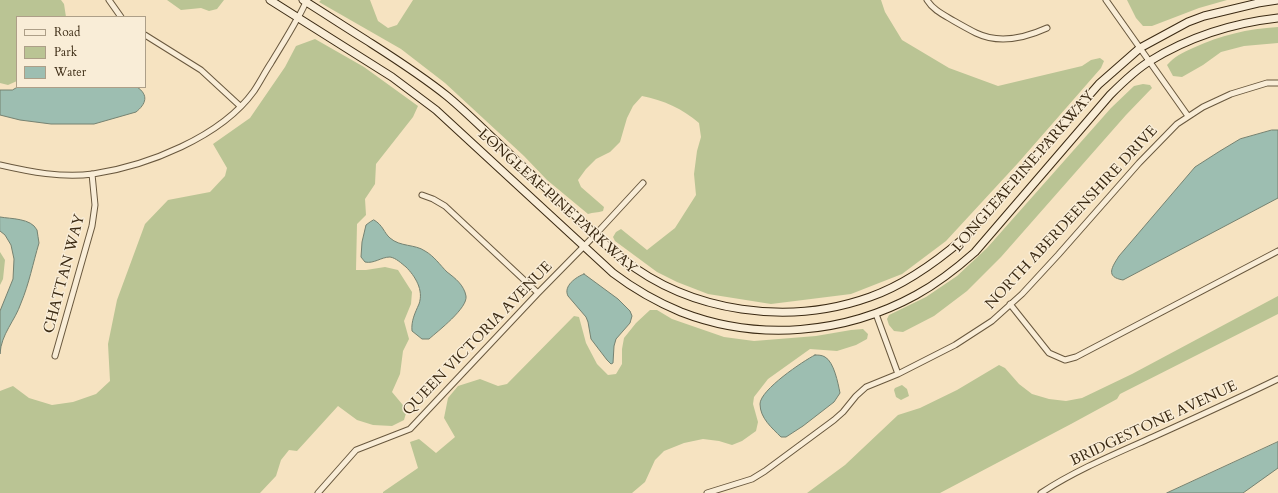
<!DOCTYPE html>
<style>
body{margin:0}
#map{position:relative;width:1278px;height:493px;overflow:hidden;background:#f6e3c1;font-family:Cardo,serif}
canvas{display:block}
.legend{position:absolute;left:16px;top:16px;width:130px;height:72px;box-sizing:border-box;background:#f9edd7;border:1px solid #ad9f88;margin:0;padding:5px 7px;list-style:none;font-size:12px;color:#3a2912}
.legend li{display:flex;align-items:center;gap:8px;height:20px}
.legend b{width:20px;border:1px solid #ad9f88}
</style>
<div id="map">
<canvas width="1278" height="493"></canvas>
<ul class="legend">
<li><b style="height:5px;background:#f9edd7"></b>Road</li>
<li><b style="height:11px;background:#bac494"></b>Park</li>
<li><b style="height:11px;background:#9dbeb1"></b>Water</li>
</ul>
</div>
<script>
const c = document.querySelector('canvas').getContext('2d');
c.lineJoin = 'round';
function paint(path, color) { c.fillStyle = color; c.fill(path, 'evenodd'); }
function trace(path, color, width, dash) { c.strokeStyle = color; c.lineWidth = width; c.lineCap = dash ? 'butt' : 'round'; c.setLineDash(dash || []); c.stroke(path); }
function drawText(font, color, halo, rows, align = 'center') {
  c.font = font + ' Cardo,serif'; c.lineWidth = 3; c.setLineDash([]); c.textBaseline = 'middle'; c.strokeStyle = halo; c.fillStyle = color; for (const [text, x, y, turn = 0] of rows) {
    c.save(); c.translate(x, y); c.rotate((+turn || 0) * Math.PI / 180); c.textAlign = isNaN(turn) ? turn : align; if (halo) c.strokeText(text, 0, 0); c.fillText(text, 0, 0); c.restore();
  }
}
paint(new Path2D(`
 M 0,0 L 61,0 L 64,4 L 66,17 L 17,17 L 17,81 L 8,85 L 0,83 Z
 M 167,0 L 224,0 L 217,9 L 209,11 L 201,8 L 181,10 Z
 M 321,0 L 370,0 L 378,21 L 388,28 L 397,25 L 413,0 L 881,0 L 885,12 L 902,40 L 949,68 L 998,86 L 1082,66 L 1091,60 L 1100,58 L 1104,61 L 1101,68 L 1018,163 L 946,241 L 902,274 L 851,294 L 771,304 L 708,294 L 677,282 L 657,272 L 615,241 L 613,237 L 616,232 L 621,229 L 647,250 L 675,228 L 696,195 L 694,174 L 697,151 L 701,137 L 699,123 C 683,109 663,100 642,96 L 633,106 L 627,118 L 620,142 L 610,152 L 596,159 L 586,169 L 578,180 L 581,187 L 604,207 L 603,211 C 598,213 593,212 588,214 L 547,180 L 524,156 L 445,83 L 401,49 L 319,2 Z
 M 1127,0 L 1227,0 L 1199,8 L 1152,26 L 1143,26 L 1136,18 Z
 M 1278,27 L 1278,43 L 1244,46 L 1221,52 L 1203,65 L 1182,77 L 1173,76 L 1167,65 C 1175,56 1182,53 1193,48 C 1221,35 1247,29 1278,27 Z
 M 315,39 L 364,67 L 418,106 L 413,117 L 376,164 L 375,184 L 365,199 L 366,215 L 357,224 L 356,270 L 366,270 L 385,267 L 398,270 L 412,292 L 411,304 L 404,321 L 409,339 L 403,351 L 400,374 L 392,392 L 407,410 L 404,420 L 392,426 L 373,425 L 357,420 L 338,406 L 297,451 L 289,450 L 281,460 L 276,476 L 260,493 L 0,493 L 0,391 L 13,386 L 29,398 L 52,405 L 73,402 L 96,394 L 110,381 L 108,344 L 117,300 L 145,224 L 168,200 L 210,192 L 225,176 L 227,168 L 213,144 L 250,118 L 285,67 L 296,46 Z
 M 1143,84 L 1150,85 L 1152,88 L 1126,115 L 1001,257 L 967,291 L 934,316 L 903,332 L 894,331 L 889,325 L 887,319 L 889,315 L 926,297 L 957,276 L 987,248 L 1111,108 L 1134,86 Z
 M 0,252 L 5,260 L 3,279 L 0,285 Z
 M 1278,296 L 1278,314 L 1120,394 L 1117,399 L 1071,424 L 940,493 L 807,493 L 845,465 L 898,415 L 920,408 L 957,390 L 999,365 L 1005,368 L 1019,384 L 1032,394 L 1049,399 L 1066,401 L 1082,398 L 1132,374 Z
 M 650,310 L 657,310 L 672,319 L 724,337 L 754,341 L 816,336 L 851,330 L 863,329 L 868,334 L 867,339 L 856,345 L 837,351 L 810,349 L 768,379 L 754,397 L 753,404 L 758,422 L 756,431 L 742,441 L 732,445 L 719,441 L 703,439 L 684,443 L 664,451 L 655,460 L 645,482 L 632,493 L 383,493 L 383,492 L 418,468 L 410,442 L 419,439 L 436,453 L 455,437 L 444,418 L 448,398 L 458,386 L 480,379 L 498,386 L 507,384 L 574,316 L 579,317 L 586,343 L 597,364 L 608,375 L 616,374 L 622,364 L 622,349 L 624,338 L 636,323 Z
 M 902,385 L 907,389 L 909,396 L 901,400 L 896,397 L 894,390 L 895,388 Z`), '#bac494');
const water = new Path2D(`
 M 18,87 L 137,87 C 149,95 146,104 136,112 L 94,124 L 51,124 L 20,120 L 0,115 L 0,90 L 12,90 Z
 M 1272,130 L 1278,130 L 1278,198 L 1123,280 C 1105,277 1112,267 1119,256 L 1195,167 L 1220,151 L 1240,139 Z
 M 0,217 C 11,219 31,218 37,230 C 38,234 38,239 39,243 C 33,263 29,284 21,303 C 15,321 1,334 0,354 L 0,311 L 13,279 L 14,259 L 11,245 L 5,235 L 0,231 Z
 M 374,220 C 383,225 384,233 390,238 C 400,247 415,244 425,251 C 434,256 440,265 447,272 C 455,278 464,285 466,296 C 468,308 438,331 429,339 L 422,339 L 412,331 C 411,321 415,313 419,304 C 424,290 415,276 406,267 C 401,263 396,258 390,257 C 381,257 374,264 365,262 L 361,257 L 362,242 L 366,225 L 370,222 Z
 M 584,274 L 618,299 L 630,311 L 632,316 L 630,323 L 616,339 L 614,346 L 613,363 L 611,364 L 607,360 L 591,339 L 588,322 L 586,317 L 568,296 C 563,286 576,277 584,274 Z
 M 815,355 C 818,355 822,355 825,357 C 834,362 838,383 840,393 L 834,402 L 803,426 L 786,437 L 781,437 C 772,428 760,418 760,404 C 760,390 803,361 815,355 Z
 M 1278,442 L 1278,468 L 1243,493 L 1167,493 Z`);
paint(water, '#9dbeb1');
trace(water, '#758271', 1);
const minor = new Path2D(`
 M 109,0 L 121,17
 M 927,0 C 933,10 944,15 954,21 C 961,25 968,29 976,33 C 999,44 1025,38 1047,28
 M 1106,0 L 1188,116
 M 145,35 L 201,70 L 240,106
 M 0,165 C 30,172 62,178 93,174 C 147,166 221,137 254,91 C 260,82 265,72 271,63 C 280,48 289,34 297,19 C 301,13 304,6 307,0
 M 422,195 L 433,199 L 445,206 L 538,293
 M 1010,304 L 1049,353 L 1065,360 L 1076,357 L 1278,251
 M 876,314 L 898,374
 M 55,356 L 92,226 L 95,205 L 92,174
 M 318,493 L 356,450 L 410,429 L 538,293 L 595,235 L 643,183
 M 707,493 L 752,479 L 765,471 L 834,420 L 843,412 L 856,396 L 866,387 L 898,374 L 955,345 L 992,321 L 1022,294 L 1058,255 L 1139,163 L 1177,124 L 1203,107 L 1231,94 L 1267,83 L 1278,83
 M 1041,493 C 1076,470 1115,454 1153,437 C 1195,418 1237,399 1278,379`);
const secondary = new Path2D(`
 M 270,0 L 392,77 L 436,110 L 613,273 C 634,289 657,302 681,312 C 758,342 845,334 916,295 C 938,283 957,268 975,252 L 1110,95 C 1122,83 1135,70 1150,61 C 1189,37 1233,23 1278,18
 M 303,0 C 324,13 345,27 366,40 C 394,58 421,75 447,96 C 464,110 480,126 496,141 C 522,166 548,190 574,214 C 590,230 606,246 623,259 C 691,313 789,326 870,297 C 904,285 935,263 963,239 L 1099,84 L 1140,48 L 1188,22 L 1204,16 L 1258,3 L 1278,0`);
trace(minor, '#69583e', 7);
trace(secondary, '#3a2912', 9);
trace(minor, '#f9edd7', 5);
trace(secondary, '#f9edd7', 7);
drawText('15px', '#3a2912', '#f9edd7', [
 ["LONGLEAF PINE PARKWAY",1024,172,-49],
 ["LONGLEAF PINE PARKWAY",557,202,42],
 ["NORTH ABERDEENSHIRE DRIVE",1072,218,-47],
 ["CHATTAN WAY",65,274,-75],
 ["QUEEN VICTORIA AVENUE",478,339,-46],
 ["BRIDGESTONE AVENUE",1154,424,-25]
]);
</script>
